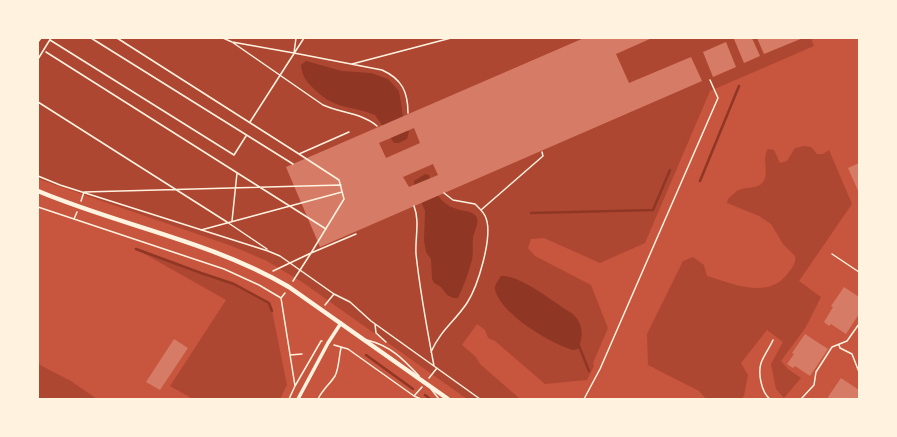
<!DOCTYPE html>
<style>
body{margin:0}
#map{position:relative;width:897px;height:437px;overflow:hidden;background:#c8553d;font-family:"DejaVu Sans",sans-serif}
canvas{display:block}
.frame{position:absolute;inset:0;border:39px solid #fff3e0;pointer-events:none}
</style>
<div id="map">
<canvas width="897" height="437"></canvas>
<div class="frame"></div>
</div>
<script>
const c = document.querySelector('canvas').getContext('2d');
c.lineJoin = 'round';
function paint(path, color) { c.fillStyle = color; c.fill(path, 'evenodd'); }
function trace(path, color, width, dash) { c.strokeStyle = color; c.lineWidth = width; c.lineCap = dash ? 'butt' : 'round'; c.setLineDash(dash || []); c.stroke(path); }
paint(new Path2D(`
 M 38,38 L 811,38 L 814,46 L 710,91 L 645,243 L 600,263 L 544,238 L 531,239 L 528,248 L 535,256 L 591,285 L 608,328 L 593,363 L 594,366 L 587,380 L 545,384 L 495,341 L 488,338 L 485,330 L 477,324 L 462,345 L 476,357 L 480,364 L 520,399 L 467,399 L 302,282 L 267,261 L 232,246 L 38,179 Z
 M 804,146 L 811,147 L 817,154 L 823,154 L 829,150 L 852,204 L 799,281 L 821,297 L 806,327 L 781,361 L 788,369 L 801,378 L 784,398 L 776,389 L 771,364 L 783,342 L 767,330 L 741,363 L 748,375 L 744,396 L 741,399 L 706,399 L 699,391 L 648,365 L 647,334 L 683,261 L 693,257 L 704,265 L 707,276 C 733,284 769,300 788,273 C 793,267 796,263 795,256 L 783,244 L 771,224 L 759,216 L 727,203 L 728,199 C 731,196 734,193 737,191 C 745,186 757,190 763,182 C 770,173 761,159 768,149 L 774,150 L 780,163 L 787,161 L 795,148 Z
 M 136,249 L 201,273 L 234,284 L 269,303 L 272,311 L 287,385 L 280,399 L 193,399 L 170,386 L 226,300 Z
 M 38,364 L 71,381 L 97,399 L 38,399 Z`), '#ae4732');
paint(new Path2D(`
 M 306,61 L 342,71 L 371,73 L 388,79 L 399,91 L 404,123 L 409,132 L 407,139 L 399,143 L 394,143 L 375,115 C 348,104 337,111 314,89 C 306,81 302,76 301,65 Z
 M 425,174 L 429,175 C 433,190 441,205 457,209 C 462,211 471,211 475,215 C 481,220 474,232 473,238 C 472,247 474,255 471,263 C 468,275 463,287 458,298 L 453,298 L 447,295 L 441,287 L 434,283 L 432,279 L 431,259 L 426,252 L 424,241 L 425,211 L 414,185 L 414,181 Z
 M 501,276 C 522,275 554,303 573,314 C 583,324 584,336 578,349 L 573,350 C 551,344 501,314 495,290 C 494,285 498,281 501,276 Z`), '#8f3625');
trace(new Path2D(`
 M 700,181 L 739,86
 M 531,213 L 653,210 L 670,170
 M 136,249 L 201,273 L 234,284 L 269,303 L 272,311
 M 579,346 L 589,371
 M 366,355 L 413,389
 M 425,395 L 430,399`), '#8f3625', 2.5);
paint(new Path2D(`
 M 584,38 L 652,38 L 616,54 L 629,83 L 691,57 L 702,81 L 320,247 L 286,167 ZM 414,128 L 420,143 L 386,158 L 379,143 ZM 433,164 L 438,175 L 409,187 L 403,177 Z
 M 735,38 L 752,38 L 760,56 L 744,63 L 734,39 Z
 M 757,38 L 803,38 L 764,54 Z
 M 726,42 L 736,67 L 713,77 L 703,52 Z
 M 859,163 L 859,193 L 848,168 Z
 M 844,287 L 859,297 L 859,314 L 846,334 L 831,324 L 829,326 L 824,322 L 833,307 L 831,306 Z
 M 805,334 L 828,349 L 810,376 L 795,366 L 793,368 L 787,364 L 794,354 L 792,353 Z
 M 174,339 L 188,348 L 160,390 L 146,382 Z
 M 841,378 L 859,390 L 859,399 L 830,399 L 828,397 Z`), '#d67c66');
trace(new Path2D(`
 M 117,38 L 299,154
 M 223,38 L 232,42 L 294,53 L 296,38
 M 38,42 L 41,38
 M 232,42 L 323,105 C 341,113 362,113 377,126
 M 46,52 L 326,229
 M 294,53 L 382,70 C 402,79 408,92 408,113
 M 352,64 L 451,38
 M 38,102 L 227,222 L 267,249
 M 250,122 L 304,38
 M 38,176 L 60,185 L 268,251 L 280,256 L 334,294 L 350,302 L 371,321 L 480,399
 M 81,201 L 84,192 L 341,185
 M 414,206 C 420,221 415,238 416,254 C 420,291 427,329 434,366
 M 38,207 L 224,269 L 259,285 L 281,298
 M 481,210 L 543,156 L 542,152
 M 74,219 L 77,212
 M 232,221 L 237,173
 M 201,230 L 342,192
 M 273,271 L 311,253 L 344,199 L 339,180 L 299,154 L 349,132
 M 293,281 L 311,253 L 356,234
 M 285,293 L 281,298 L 295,386 L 289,399
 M 325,305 L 334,294
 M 375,324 L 376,333 L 386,342
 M 334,345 L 348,349 L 414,396 L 422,387
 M 839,345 L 840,348 L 852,354 L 859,372
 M 431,352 C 440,331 455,321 467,303 C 478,286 493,237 486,218 C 484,212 479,208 475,204 L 453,200 L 444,193
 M 290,355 L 302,354
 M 429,378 L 437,368
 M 295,386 L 321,341 L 322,341
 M 414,396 L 421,399
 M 318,399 C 323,389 330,384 335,376 C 339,368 339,356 341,348
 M 770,399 C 761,392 758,373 761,363 C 764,355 770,347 773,340
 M 801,399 L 814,385 L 816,372 L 832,347 L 847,341 L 859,324`), '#fff3e0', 1.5);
trace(new Path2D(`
 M 91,38 L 293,164
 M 50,40 L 234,155 L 246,136
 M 38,59 L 51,38
 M 832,254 L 859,272
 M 367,340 C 391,346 403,359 419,376
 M 431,389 L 439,399
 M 584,399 L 600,369 L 718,98 L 710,80`), '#fff3e0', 1.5);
trace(new Path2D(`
 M 298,399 L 328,343 L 341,323`), '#fff3e0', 3.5);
trace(new Path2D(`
 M 38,191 C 121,226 211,241 289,287 L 448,399`), '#fff3e0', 4.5);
</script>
